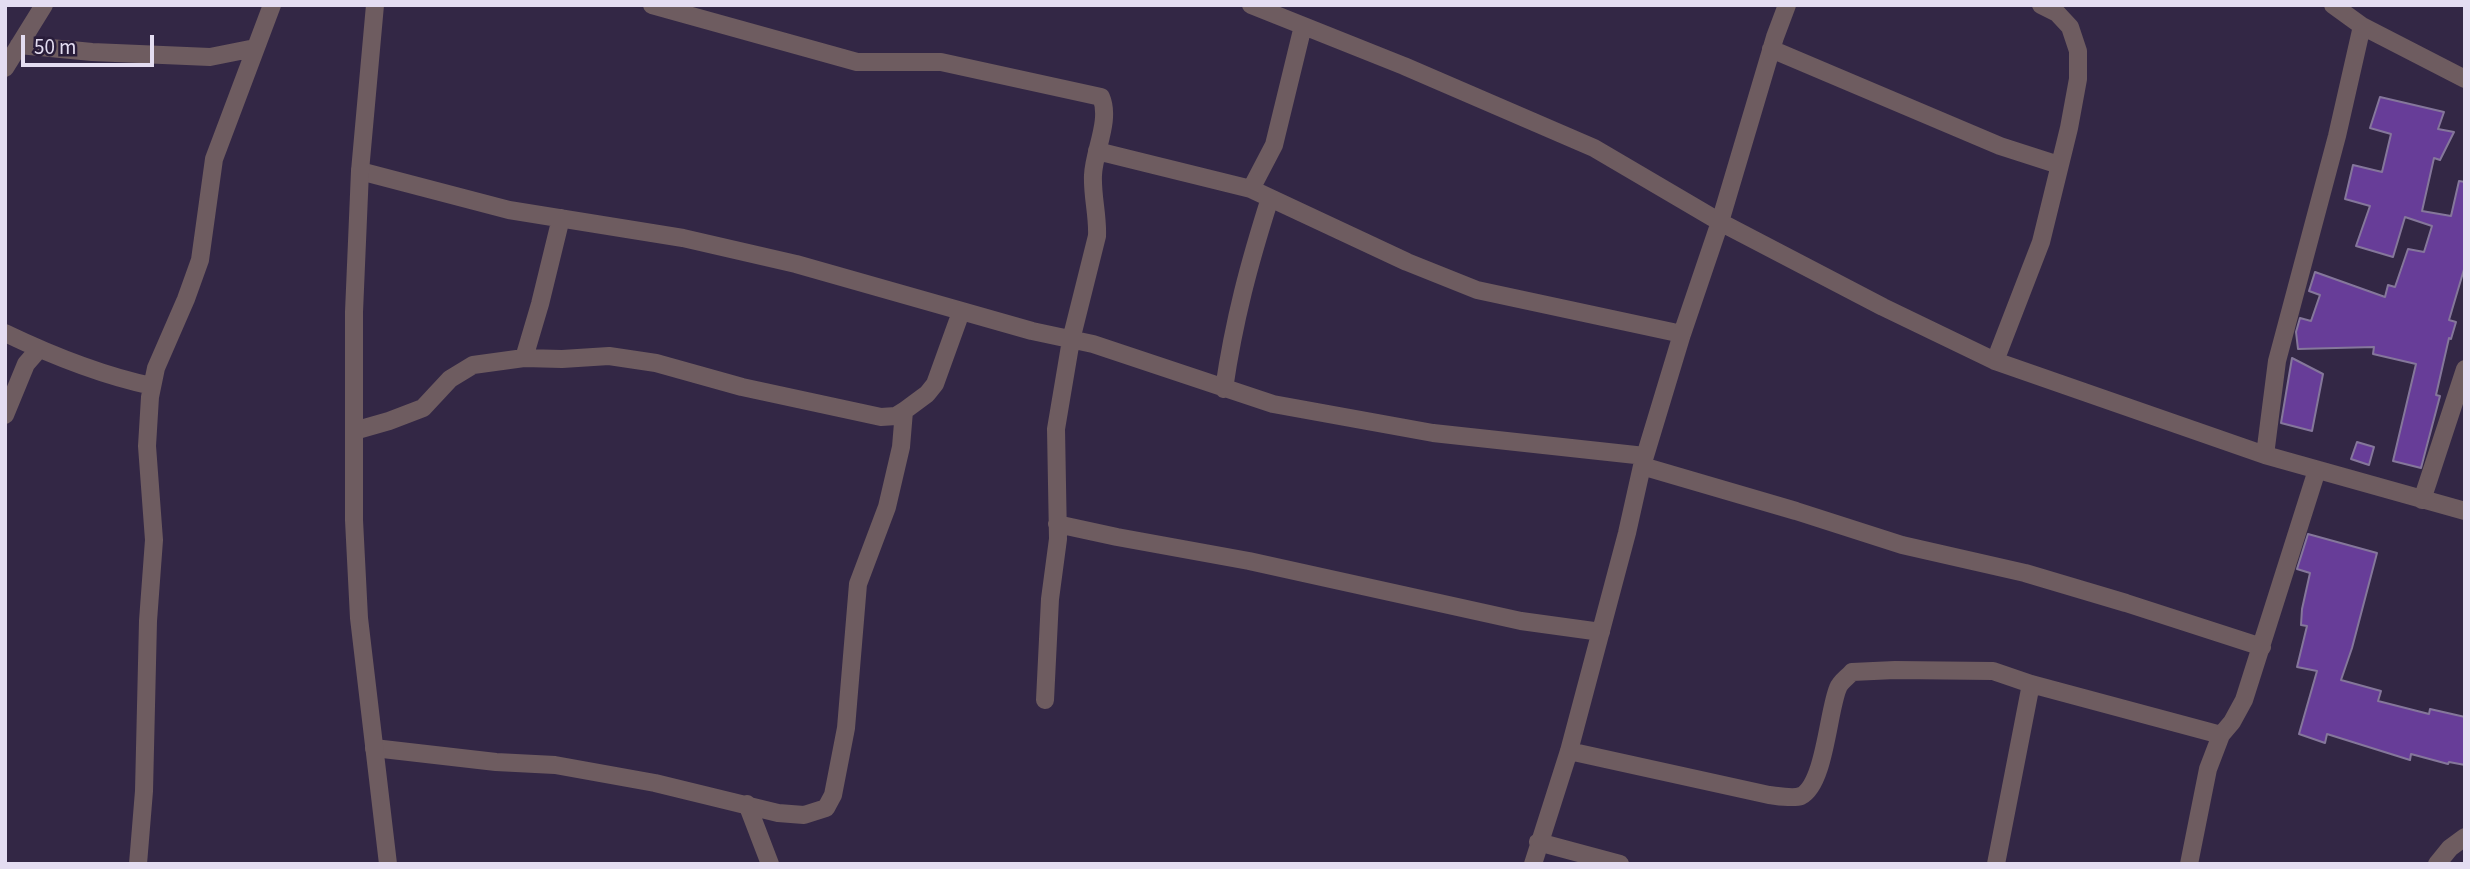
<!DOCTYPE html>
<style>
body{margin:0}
#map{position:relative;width:2470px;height:869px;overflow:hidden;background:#332745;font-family:"Source Sans 3",sans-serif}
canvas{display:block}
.frame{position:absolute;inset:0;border:7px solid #e4ddf1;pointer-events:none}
.scale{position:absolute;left:21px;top:35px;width:133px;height:32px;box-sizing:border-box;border:4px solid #e4ddf1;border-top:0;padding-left:9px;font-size:21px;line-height:24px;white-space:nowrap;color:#e4ddf1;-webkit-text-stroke:5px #291d3a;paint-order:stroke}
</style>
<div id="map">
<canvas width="2470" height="869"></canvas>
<div class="frame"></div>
<div class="scale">50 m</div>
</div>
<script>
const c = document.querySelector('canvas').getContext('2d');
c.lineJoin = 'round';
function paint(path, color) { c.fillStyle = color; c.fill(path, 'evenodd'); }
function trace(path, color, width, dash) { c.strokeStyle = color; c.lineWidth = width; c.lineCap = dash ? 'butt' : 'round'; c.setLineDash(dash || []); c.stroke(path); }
const building = new Path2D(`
 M 2380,97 L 2444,112 L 2438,129 L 2454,132 L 2440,160 L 2434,158 L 2422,211 L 2451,216 L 2459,181 L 2465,182 L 2465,266 L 2449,320 L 2456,322 L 2451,339 L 2449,338 L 2436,395 L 2440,396 L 2421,468 L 2393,461 L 2416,364 L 2373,354 L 2374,347 L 2298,349 L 2296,332 L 2300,318 L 2311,321 L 2320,295 L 2309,291 L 2315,272 L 2385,297 L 2388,285 L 2395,287 L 2408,249 L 2424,252 L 2432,226 L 2405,217 L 2393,257 L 2356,246 L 2370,206 L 2345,199 L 2353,165 L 2382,172 L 2391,134 L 2370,128 Z
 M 2292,358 L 2323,374 L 2312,431 L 2281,423 Z
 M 2357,442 L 2374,447 L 2369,465 L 2351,459 Z
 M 2308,534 L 2377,553 L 2352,648 L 2341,680 L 2381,691 L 2378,701 L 2429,714 L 2430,709 L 2465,717 L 2465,765 L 2449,762 L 2448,764 L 2411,754 L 2410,760 L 2327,734 L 2325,743 L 2299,734 L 2317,671 L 2297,667 L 2307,626 L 2301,625 L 2302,609 L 2310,573 L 2297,569 Z`);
paint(building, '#673d98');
trace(building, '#85779b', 2);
trace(new Path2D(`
 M 652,5 L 857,62 L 941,62 L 1101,97 C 1111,120 1094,151 1093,175 C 1092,196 1098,215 1097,236 L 1071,340 L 1056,429 L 1058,539 L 1050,599 L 1045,700
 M 1251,5 L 1404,66 L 1594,148 L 1720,222 L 1883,307 L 1995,361 L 2265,455 L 2465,511
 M 2333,5 L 2362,26 L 2465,79
 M 19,45 L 92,52 L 210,57 L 255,48
 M 1771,49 L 2000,146 L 2059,165
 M 5,68 L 44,5
 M 1097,151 L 1251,189 L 1407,262 L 1477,290 L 1682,334
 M 360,171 L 509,210 L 683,238 L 796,264 L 1032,331 L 1093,344 L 1273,404 L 1433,433 L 1645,456
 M 1251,189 L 1274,145 L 1303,26
 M 5,333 C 53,356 100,375 152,386
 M 524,358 L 540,304 L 561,218
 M 1995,361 L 2041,242 L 2069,128 L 2078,79 L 2078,51 L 2070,27 L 2057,13 L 2041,5
 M 1224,389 C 1234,320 1249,264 1270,198
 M 5,415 L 26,364 L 39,349
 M 354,431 L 389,421 L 423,408 L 450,379 L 473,365 L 524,358 L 562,359 L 609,356 L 656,363 L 742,387 L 881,417 L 896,416 L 904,411 L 927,394 L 935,384 L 961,312
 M 2265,455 L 2277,361 L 2337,136 L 2362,26
 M 1642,466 L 1796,511 L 1902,545 L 2025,573 L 2126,603 L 2262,647
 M 2422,500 L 2465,369
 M 1057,524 L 1117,537 L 1249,561 L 1521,621 L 1601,632
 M 374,748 L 496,762 L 555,765 L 655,783 L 778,813 L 804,815 L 826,808 L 833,795 L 846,728 L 858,584 L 887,507 L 901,447 L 904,411
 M 1569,751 L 1769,795 C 1778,796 1793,799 1801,796 C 1825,784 1828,711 1838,688 C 1840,682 1848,677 1852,672 L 1895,670 L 1993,671 L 2031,684 L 2221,735
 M 747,804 L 770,864
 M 1538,842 L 1620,864
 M 138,864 L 144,791 L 148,621 L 154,540 L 147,446 L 150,397 L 156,368 L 186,299 L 200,260 L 214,159 L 272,5
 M 1533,864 L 1569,751 L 1627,533 L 1642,466 L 1682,334 L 1720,222 L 1775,37 L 1787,5
 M 1996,864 L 2031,684
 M 2189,864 L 2208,769 L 2221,735 L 2232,722 L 2244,700 L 2317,470
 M 2437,864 L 2450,848 L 2465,837`), '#6e5c60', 18);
trace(new Path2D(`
 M 375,5 L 360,171 L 354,312 L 354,520 L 359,618 L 388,864`), '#6e5c60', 18);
</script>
